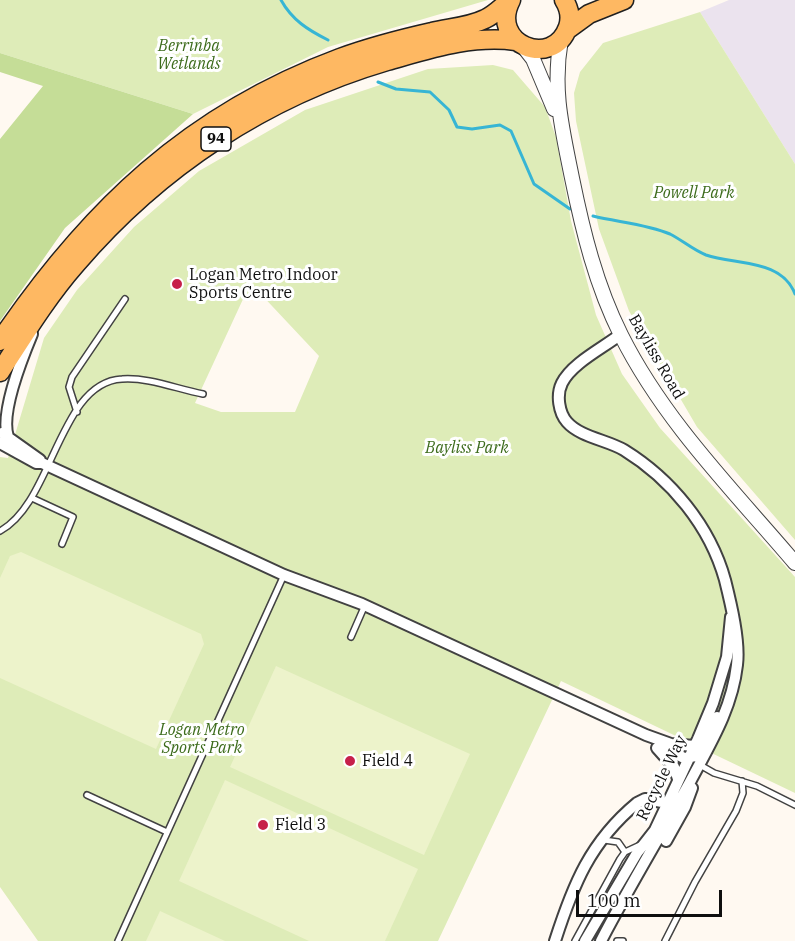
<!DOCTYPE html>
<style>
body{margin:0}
#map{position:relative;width:795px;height:941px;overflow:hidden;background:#fff9f1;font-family:"IBM Plex Serif",serif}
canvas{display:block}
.scale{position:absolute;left:576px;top:890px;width:146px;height:27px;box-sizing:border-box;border:3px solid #0f0f0f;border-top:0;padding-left:8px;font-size:18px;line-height:21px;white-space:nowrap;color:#0f0f0f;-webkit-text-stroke:4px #fff;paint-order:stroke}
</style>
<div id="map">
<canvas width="795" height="941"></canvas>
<div class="scale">100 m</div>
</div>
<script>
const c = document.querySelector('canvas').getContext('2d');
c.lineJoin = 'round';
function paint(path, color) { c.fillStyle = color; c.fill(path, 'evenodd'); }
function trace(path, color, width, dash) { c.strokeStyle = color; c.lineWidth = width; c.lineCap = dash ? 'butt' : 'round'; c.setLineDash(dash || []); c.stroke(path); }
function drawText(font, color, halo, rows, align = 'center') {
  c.font = font + ' "IBM Plex Serif",serif'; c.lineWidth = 6; c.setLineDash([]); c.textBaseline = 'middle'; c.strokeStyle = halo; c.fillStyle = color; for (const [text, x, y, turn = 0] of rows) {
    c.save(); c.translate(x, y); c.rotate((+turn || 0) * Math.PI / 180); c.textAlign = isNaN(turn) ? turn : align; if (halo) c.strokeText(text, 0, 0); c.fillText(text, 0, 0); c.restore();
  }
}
paint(new Path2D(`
 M 729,0 L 795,0 L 795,164 L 700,12 Z`), '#ebe3ee');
paint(new Path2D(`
 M 0,0 L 488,0 L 328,47 L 193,114 L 0,53 Z
 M 700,12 L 795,164 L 795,540 L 697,427 L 629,311 L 599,229 L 576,121 L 574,93 L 580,72 L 603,43 Z
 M 493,65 L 513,70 L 545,107 L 556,137 L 571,221 L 596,315 L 622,374 L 660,428 L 795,577 L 795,793 L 561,681 L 438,941 L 38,941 L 0,887 L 0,457 L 8,458 L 44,338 L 77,290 L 134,227 L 199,171 L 305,110 L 428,69 ZM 257,290 L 319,356 L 295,412 L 221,412 L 195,403 L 244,297 Z`), '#deecb8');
paint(new Path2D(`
 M 0,53 L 193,114 L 65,228 L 0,321 L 0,139 L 43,86 L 0,72 Z`), '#c5dd97');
paint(new Path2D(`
 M 21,552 L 201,634 L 204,644 L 156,749 L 0,678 L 0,578 L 10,556 Z
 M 276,666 L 470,754 L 424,855 L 230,767 Z
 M 225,780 L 418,869 L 385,941 L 309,941 L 179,881 Z
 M 160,911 L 225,941 L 146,941 Z`), '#edf3cb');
trace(new Path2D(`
 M 281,0 C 292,20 308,30 328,40
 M 378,82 L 396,89 L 430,92 L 449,110 L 457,127 L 472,129 L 500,125 L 511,131 L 534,184 L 570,209
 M 593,216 C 617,222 647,224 670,234 C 682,240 693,250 706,255 C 736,265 782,259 795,294`), '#37b5d4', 3);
const service = new Path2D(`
 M 77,412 L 69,387 L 72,377 L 125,299
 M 32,498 L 73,517 L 62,544
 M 0,531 C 53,503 59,382 122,379 C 148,377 177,389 203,394
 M 351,637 L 365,605
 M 700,765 L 714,773 L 757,786 L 795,805
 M 87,795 L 167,832
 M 604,840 L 618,842 L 625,852
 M 118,941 L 284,575
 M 575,941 L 620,859 L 625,852 L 640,845
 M 617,941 L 623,941
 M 665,941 L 695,882 L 736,811 L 743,793 L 742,781`);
const minor = new Path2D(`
 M 2,433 L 40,460
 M 8,437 C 0,413 22,358 32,334
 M 0,443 L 36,463 L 42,463 L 284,575 L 362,604 L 646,735 L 671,744 L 694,746
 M 661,746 L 684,758 L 696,756 L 717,717
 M 657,748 L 674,767 L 678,779
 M 666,841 L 685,807 L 692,788
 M 555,941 C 573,885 590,842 637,803 L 645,799 L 668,803
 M 585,941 L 637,853 L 655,830 L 698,739 L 713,703 L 727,657 L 731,617
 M 601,941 C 629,887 661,835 690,782 C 710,744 732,709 737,665 C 740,641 731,604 725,580 C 710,526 671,479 624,450 C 607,440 580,437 567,422 C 559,413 556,395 562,383 C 572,363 603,348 621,334`);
const tertiary = new Path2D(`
 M 561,39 C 552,90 562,128 572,178 C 583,232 596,285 621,335 C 664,421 733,490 795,563
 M 522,45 L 533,59 L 554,109`);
const primary = new Path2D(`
 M 511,0 C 488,44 553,70 568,27 C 571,18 569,8 564,0
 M 567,30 L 589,14 L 624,0
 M 0,341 C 89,210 189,114 340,58 C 370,47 401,39 432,32 C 448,28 469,27 485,19 C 494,15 502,7 510,0
 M 0,372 C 24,335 47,297 76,264 C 159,167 265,97 387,61 C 430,49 471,35 516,41`);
trace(service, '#424242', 8);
trace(minor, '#424242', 14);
trace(tertiary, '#424242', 16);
trace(primary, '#202020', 21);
trace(service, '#fff', 5);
trace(minor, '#fff', 10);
trace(tertiary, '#fff', 14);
trace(primary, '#feb862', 18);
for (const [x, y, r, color] of [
 [177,284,6,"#c6204a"],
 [350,761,6,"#c6204a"],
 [263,825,6,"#c6204a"]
]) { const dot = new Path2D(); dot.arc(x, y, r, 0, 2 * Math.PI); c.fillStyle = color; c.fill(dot); trace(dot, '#fff', 2); }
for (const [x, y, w] of [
 [216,139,30]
]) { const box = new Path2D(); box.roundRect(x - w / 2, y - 12, w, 24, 4.5); c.fillStyle = '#fff'; c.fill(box); trace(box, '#0f0f0f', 1.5); }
drawText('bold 15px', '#0f0f0f', null, [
 ["94",216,139]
]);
drawText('italic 16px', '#3c6b1b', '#fff', [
 ["Berrinba",189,46],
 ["Wetlands",189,64],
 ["Powell Park",694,193],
 ["Bayliss Park",467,448],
 ["Logan Metro",202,730],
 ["Sports Park",202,748]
]);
drawText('16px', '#0f0f0f', '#fff', [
 ["Logan Metro Indoor",189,275],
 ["Sports Centre",189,293],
 ["Field 4",362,761],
 ["Field 3",275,825]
], 'left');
drawText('16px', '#0f0f0f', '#fff', [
 ["Bayliss Road",656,357,60],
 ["Recycle Way",662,778,-64]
]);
</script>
